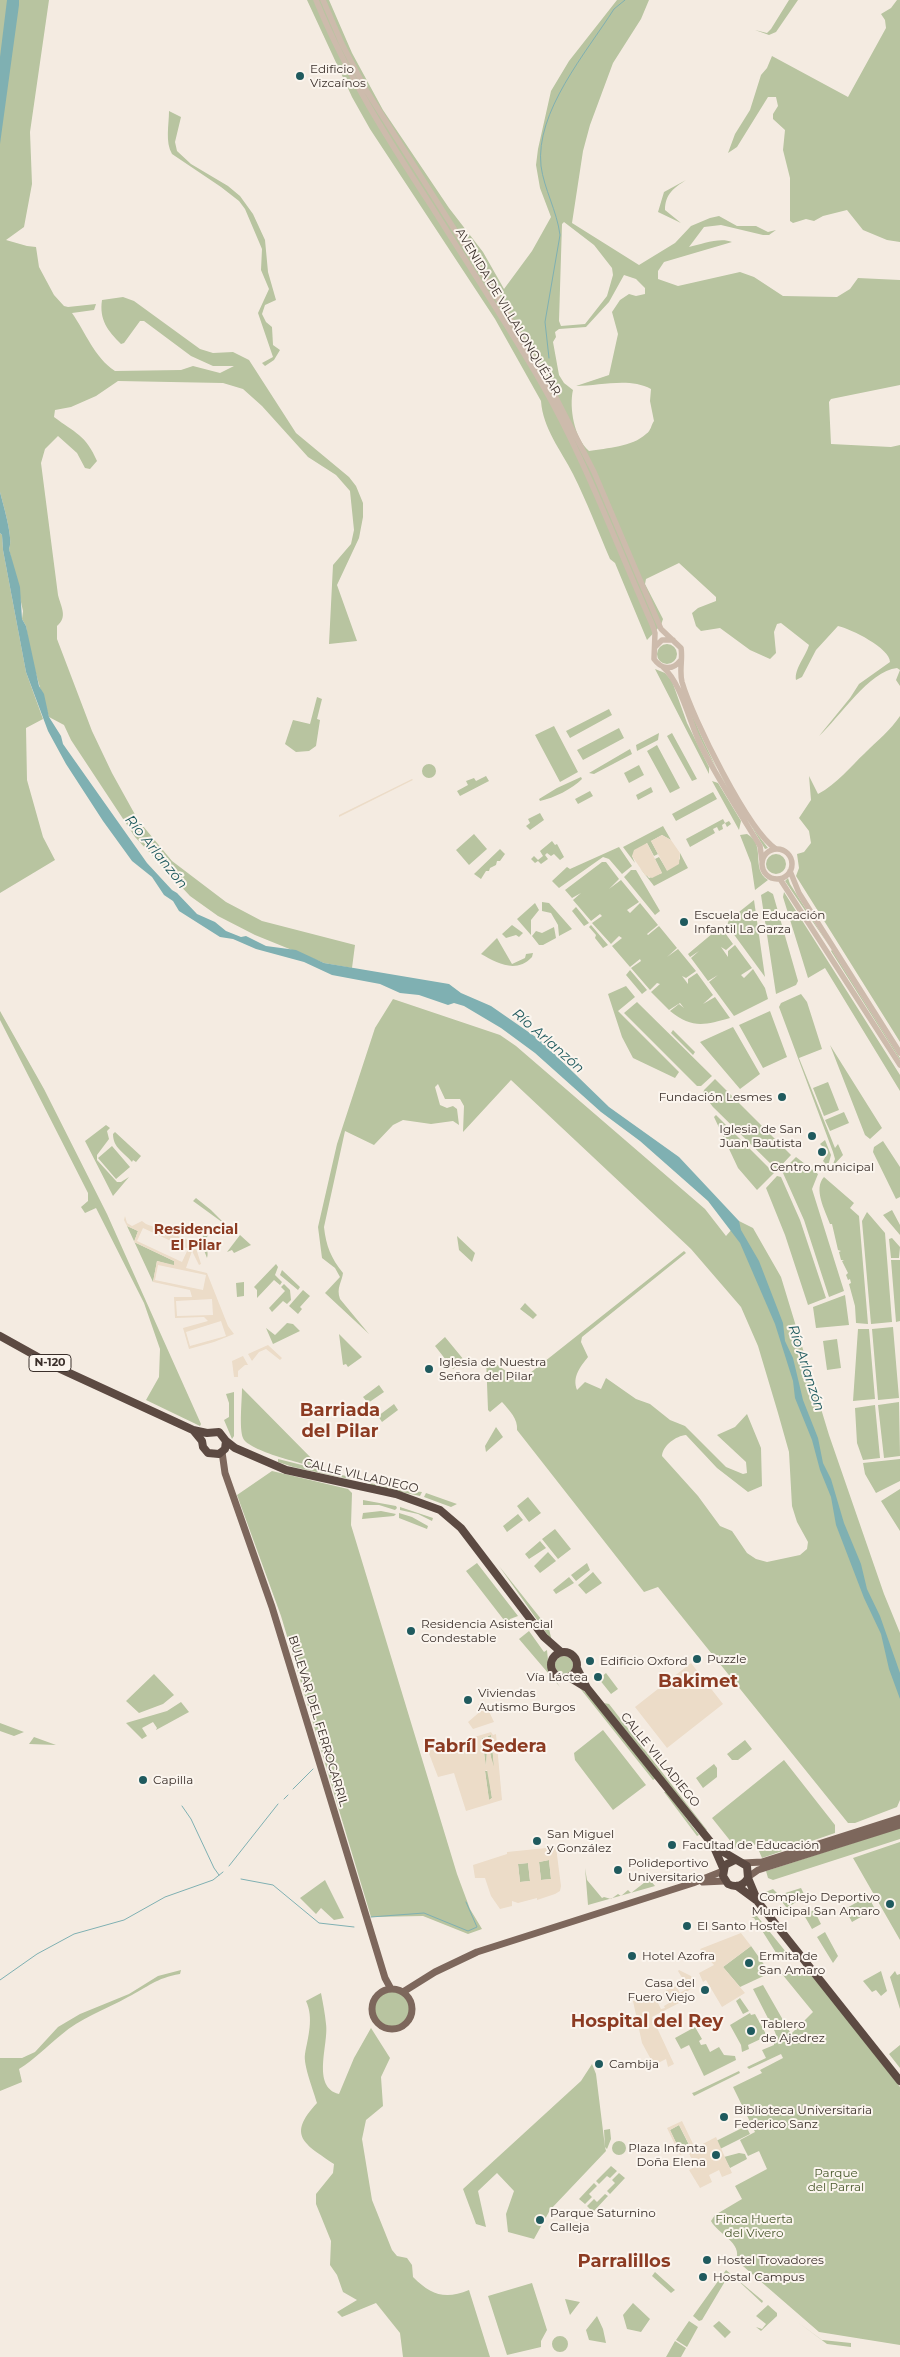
<!DOCTYPE html>
<meta charset="utf-8">
<style>
body{margin:0}
canvas{display:block;background:#f4ebe1}
</style>
<canvas width="900" height="2357"></canvas>
<script>
const c = document.querySelector('canvas').getContext('2d');
c.lineJoin = 'round';
function paint(path, color) { c.fillStyle = color; c.fill(path, 'evenodd'); }
function trace(path, color, width, dash) { c.strokeStyle = color; c.lineWidth = width; c.lineCap = dash ? 'butt' : 'round'; c.setLineDash(dash || []); c.stroke(path); }
function drawText(font, color, halo, rows, align = 'center') {
  c.font = font + ' Montserrat,sans-serif'; c.lineWidth = 4; c.setLineDash([]); c.textBaseline = 'middle'; c.strokeStyle = halo; c.fillStyle = color; for (const [text, x, y, turn = 0] of rows) {
    c.save(); c.translate(x, y); c.rotate((+turn || 0) * Math.PI / 180); c.textAlign = isNaN(turn) ? turn : align; if (halo) c.strokeText(text, 0, 0); c.fillText(text, 0, 0); c.restore();
  }
}
paint(new Path2D(`
 M 0,0 L 49,0 L 30,132 L 32,184 L 24,227 L 6,240 L 27,246 L 36,247 L 39,267 L 54,295 L 64,306 L 68,307 L 96,304 L 94,310 L 72,313 C 86,333 94,357 115,371 L 181,370 L 193,366 L 220,373 L 234,366 L 213,366 L 191,356 L 144,321 L 140,321 L 124,343 L 121,344 C 108,331 99,320 102,300 L 123,297 L 134,301 L 200,349 L 213,353 L 233,352 L 249,360 L 296,433 L 349,477 L 356,486 L 363,503 L 363,517 L 359,538 L 337,585 L 357,641 L 329,644 L 333,565 L 351,544 L 354,530 L 350,491 L 336,475 L 308,457 L 262,406 L 243,389 L 223,383 L 118,381 L 96,396 L 71,407 L 55,410 L 54,417 C 75,433 86,435 97,461 L 90,469 L 85,468 L 77,453 L 58,436 L 45,449 L 41,463 L 58,595 C 61,607 68,617 57,626 L 57,639 L 92,731 L 112,773 L 138,820 L 172,861 L 226,902 L 262,921 L 355,945 L 352,968 L 324,963 L 255,935 L 218,916 L 190,896 L 135,837 L 71,740 L 64,725 L 49,717 C 40,687 30,658 26,626 L 22,619 L 23,611 L 9,549 C 14,540 3,504 0,492 Z
 M 307,0 L 329,0 L 352,53 L 383,110 L 449,208 L 483,252 L 504,289 L 532,251 L 551,217 L 540,188 L 536,165 L 538,149 L 551,91 L 569,61 L 617,0 L 649,0 L 641,19 L 613,63 L 590,125 L 583,151 L 572,223 L 639,265 L 675,243 L 691,226 L 710,218 L 719,216 L 737,226 L 756,226 L 768,232 L 776,230 L 769,235 L 763,235 L 721,225 L 704,227 L 689,247 C 702,244 720,237 732,242 L 664,262 L 658,271 L 658,279 L 678,286 L 740,272 L 754,277 L 783,296 L 837,297 L 850,289 L 858,278 L 900,280 L 900,385 L 831,399 L 829,402 L 831,444 L 891,447 L 900,445 L 900,686 L 896,680 L 900,670 L 897,668 C 869,671 840,717 819,736 L 850,698 L 859,684 L 890,662 C 890,648 851,629 838,626 L 816,650 L 802,677 L 796,680 C 794,669 806,656 809,645 L 781,623 L 777,624 L 774,632 L 776,653 L 770,659 L 750,650 L 720,628 L 701,631 L 696,626 L 692,613 L 698,608 L 716,601 L 716,597 L 679,563 L 646,579 L 645,584 L 663,619 L 661,625 L 647,640 L 615,563 L 610,559 C 598,531 587,502 573,474 C 561,450 543,429 541,401 L 495,319 L 370,129 L 352,97 ZM 564,222 L 594,245 L 612,268 L 613,275 L 607,296 L 585,324 L 561,326 L 559,321 L 562,224 ZM 624,275 L 636,279 L 645,288 L 645,294 L 636,296 L 629,294 L 620,300 L 612,312 L 618,334 L 609,375 L 576,386 C 600,386 629,377 651,389 L 650,401 L 654,421 C 651,425 651,431 646,434 C 632,447 607,448 589,451 C 574,438 569,407 573,390 L 564,383 L 559,375 L 553,342 L 556,337 L 555,332 L 559,329 L 586,327 L 609,302 Z
 M 789,0 L 798,0 L 776,32 L 769,35 L 755,30 L 767,33 L 771,29 Z
 M 897,0 L 900,0 L 900,242 L 887,240 L 863,230 L 847,210 L 823,216 L 814,221 L 806,219 L 793,223 L 790,221 L 790,178 L 783,150 L 785,130 L 773,119 L 773,114 L 778,106 L 776,97 L 768,97 L 737,147 L 728,153 L 735,134 L 750,110 L 761,75 L 767,68 L 772,56 L 848,97 L 886,28 L 885,20 L 881,14 L 891,8 Z
 M 169,111 L 181,117 L 175,142 L 177,151 L 191,164 L 228,186 L 240,196 L 253,214 L 265,240 L 268,272 L 276,300 L 265,305 L 262,314 L 266,322 L 272,327 L 273,345 L 280,350 L 274,360 L 265,366 L 262,363 L 273,357 L 258,313 L 269,289 L 261,270 L 262,249 L 245,209 L 239,201 L 221,187 L 172,154 C 165,142 169,125 169,111 Z
 M 686,180 C 674,188 665,194 665,210 L 681,223 L 658,212 L 664,192 Z
 M 0,533 L 2,535 L 3,550 L 26,672 L 43,719 L 26,728 L 27,780 L 43,837 L 55,860 L 0,893 Z
 M657 654a10 10 0 1 1 20 0a10 10 0 1 1-20 0Z
 M 655,669 L 665,673 L 672,681 L 687,723 L 709,767 L 709,774 Z
 M 682,688 C 702,744 731,801 768,848 L 765,849 L 707,752 L 697,732 Z
 M 317,697 L 322,699 L 317,719 L 320,720 L 316,746 L 309,751 L 296,752 L 285,744 L 293,720 L 310,724 Z
 M 609,709 L 612,715 L 570,738 L 566,731 Z
 M 900,716 L 900,1042 L 796,876 L 799,868 L 797,854 L 804,852 L 811,843 L 809,831 L 799,818 L 811,800 L 809,776 L 818,794 C 837,784 850,767 865,753 C 878,740 890,731 900,716 Z
 M 554,726 L 578,772 L 560,782 L 535,735 Z
 M 619,728 L 624,738 L 583,760 L 577,750 Z
 M 659,733 L 658,740 L 637,751 L 636,745 Z
 M 672,733 L 697,779 L 692,781 L 667,736 Z
 M 657,745 L 680,788 L 670,793 L 647,751 Z
 M 630,749 L 632,754 L 594,774 L 589,773 Z
 M422 771a7 7 0 1 1 14 0a7 7 0 1 1-14 0Z
 M 639,765 L 644,775 L 629,783 L 624,773 Z
 M 486,776 L 489,781 L 460,796 L 457,791 L 468,785 L 466,781 L 474,778 L 476,781 Z
 M 581,777 L 582,779 C 572,789 554,798 540,801 L 539,799 L 557,788 Z
 M 712,781 L 718,783 L 741,821 L 739,830 Z
 M 651,787 L 653,792 L 638,800 L 636,795 Z
 M 590,791 L 593,796 L 578,804 L 575,799 Z
 M 713,792 L 717,799 L 676,821 L 672,814 Z
 M 540,813 L 544,820 L 530,830 L 526,826 L 530,823 L 528,819 Z
 M 723,819 L 725,823 L 729,821 L 731,824 L 727,827 L 725,823 L 722,825 L 723,829 L 719,831 L 717,827 L 713,829 L 715,833 L 690,847 L 686,839 Z
 M 663,826 L 671,840 L 662,835 L 651,841 L 658,854 L 654,856 L 647,843 L 632,856 L 635,863 L 623,847 Z
 M 474,834 L 487,849 L 469,865 L 456,850 Z
 M 747,834 C 767,845 750,869 768,880 L 755,890 L 751,863 L 740,835 Z
 M 552,841 L 555,845 L 557,844 L 564,857 L 560,860 L 554,854 L 551,856 L 547,853 L 545,855 L 548,859 L 541,864 L 538,861 L 535,863 L 531,859 L 534,856 L 538,860 L 543,856 L 540,851 Z
 M 619,847 L 632,866 L 622,874 L 609,859 L 603,857 L 559,888 L 552,881 L 567,867 L 570,869 Z
 M 500,849 L 505,854 L 500,861 L 497,861 L 496,865 L 490,868 L 489,871 L 486,871 L 481,879 L 474,874 Z
 M 680,853 L 688,868 L 654,886 L 640,868 L 649,878 L 662,873 L 655,859 L 659,857 L 667,870 L 680,859 Z
 M766 864a10 10 0 1 1 20 0a10 10 0 1 1-20 0Z
 M 602,862 L 606,862 L 619,879 L 609,889 L 621,880 L 639,902 L 627,910 L 630,913 L 640,903 L 658,925 L 647,934 L 648,935 L 659,926 L 677,948 L 667,957 L 678,949 L 696,971 L 686,978 L 682,976 L 688,984 L 688,979 L 697,973 L 713,995 L 703,1004 L 715,997 L 730,1018 C 705,1025 692,1029 670,1011 L 679,1004 L 684,1008 L 680,1003 L 669,1010 L 651,992 L 660,984 L 657,983 L 650,990 L 631,968 L 641,961 L 640,959 L 630,967 L 612,946 L 622,938 L 619,936 L 611,944 L 592,923 L 602,916 L 600,914 L 591,921 L 573,900 L 581,893 L 572,898 L 565,890 Z
 M 631,870 L 636,870 L 660,911 L 655,915 L 624,877 Z
 M 788,878 L 790,884 L 830,947 L 785,881 Z
 M 768,891 L 773,894 L 798,981 L 796,985 L 776,994 L 761,895 Z
 M 784,892 L 900,1075 L 900,1091 L 825,968 L 808,978 L 783,897 Z
 M 754,900 L 765,977 L 727,925 L 729,920 Z
 M 542,902 L 549,903 L 572,929 L 559,936 L 558,925 L 551,913 L 542,911 Z
 M 535,903 L 539,910 L 531,920 L 531,935 L 517,919 Z
 M 576,907 L 589,923 L 584,926 L 572,911 Z
 M 512,925 L 523,933 L 519,937 L 516,935 L 506,938 L 502,934 Z
 M 591,925 L 608,945 L 603,948 L 595,938 L 596,935 L 589,927 Z
 M 554,927 L 556,938 L 543,945 L 539,945 L 532,936 L 536,931 L 542,933 Z
 M 719,928 L 723,930 L 733,944 L 726,950 L 721,947 L 728,957 L 728,951 L 735,945 L 752,968 L 741,975 L 744,978 L 753,969 L 765,988 L 768,999 L 734,1016 L 709,982 L 718,975 L 708,981 L 691,958 L 699,951 L 690,957 L 688,954 Z
 M 497,938 L 512,964 L 525,958 L 526,954 L 533,953 L 532,957 C 516,974 497,963 481,954 Z
 M 832,950 L 900,1058 L 900,1060 L 831,951 Z
 M 630,970 L 647,990 L 642,994 L 626,975 Z
 M 626,986 L 635,997 L 618,1011 L 679,1072 L 675,1078 L 633,1058 L 622,1037 L 608,994 Z
 M 801,994 L 807,1002 L 822,1049 L 799,1058 L 835,1148 L 838,1144 L 843,1155 L 832,1167 L 835,1159 L 833,1152 L 779,1007 L 781,1003 Z
 M 393,999 L 500,1035 L 516,1046 L 705,1209 L 726,1236 L 739,1221 L 753,1228 L 781,1277 L 829,1435 L 884,1594 L 900,1633 L 900,1800 L 897,1807 L 855,1823 L 848,1823 L 658,1587 L 644,1592 L 517,1430 C 518,1419 510,1411 502,1402 L 490,1412 L 488,1410 L 486,1357 L 513,1376 L 525,1377 L 684,1251 L 686,1253 L 582,1337 L 581,1342 L 588,1357 C 580,1367 572,1377 577,1390 L 585,1382 L 601,1389 L 606,1378 L 636,1399 L 650,1404 L 670,1420 L 685,1426 L 726,1467 L 743,1474 L 747,1473 L 746,1462 L 717,1435 L 735,1427 L 747,1414 L 761,1448 L 762,1486 L 748,1492 L 717,1468 L 686,1435 C 676,1436 663,1445 662,1456 L 698,1496 L 720,1526 L 732,1531 L 747,1553 L 756,1559 L 767,1562 L 800,1555 L 807,1549 L 808,1542 L 797,1522 L 792,1506 L 789,1452 L 778,1413 L 758,1346 L 741,1307 L 691,1249 L 511,1080 L 463,1132 L 464,1106 L 460,1099 L 445,1099 L 438,1084 L 435,1087 L 440,1105 L 447,1108 L 453,1106 L 457,1109 L 459,1125 L 453,1121 L 431,1124 L 403,1120 L 393,1125 L 374,1145 L 345,1131 L 324,1227 C 326,1246 331,1258 343,1273 C 342,1282 336,1288 340,1299 L 369,1334 L 325,1293 L 340,1277 L 335,1268 L 322,1258 L 318,1227 L 337,1144 L 375,1028 Z
 M 637,1002 L 712,1076 L 701,1086 L 697,1086 L 624,1013 Z
 M 0,1011 L 44,1089 L 107,1214 L 201,1424 L 200,1426 L 146,1400 L 159,1377 L 160,1349 L 144,1303 L 96,1208 L 85,1213 L 81,1207 L 88,1201 L 88,1193 L 0,1020 Z
 M 770,1011 L 787,1057 L 763,1068 L 739,1025 Z
 M 733,1027 L 760,1074 L 740,1089 L 700,1042 Z
 M 673,1030 L 695,1052 L 693,1055 L 671,1033 Z
 M 830,1045 L 882,1128 L 870,1139 L 865,1135 Z
 M 715,1079 L 791,1155 L 777,1170 L 713,1107 L 703,1094 L 704,1090 Z
 M 828,1082 L 839,1110 L 824,1116 L 813,1088 Z
 M 844,1112 L 849,1123 L 830,1131 L 825,1120 Z
 M 716,1115 L 774,1173 L 757,1190 L 738,1168 L 714,1117 Z
 M 106,1125 L 110,1128 L 107,1131 L 109,1139 L 97,1155 L 97,1160 L 117,1182 L 121,1182 L 129,1177 L 113,1196 L 85,1141 Z
 M 115,1132 L 141,1156 L 136,1162 L 133,1160 L 132,1162 C 124,1152 113,1148 113,1134 Z
 M 825,1140 L 831,1155 L 828,1166 L 823,1161 L 828,1152 L 820,1144 Z
 M 883,1141 L 900,1167 L 900,1197 L 896,1199 L 873,1152 L 874,1147 Z
 M 112,1146 L 130,1167 L 116,1179 L 98,1158 Z
 M 796,1157 L 818,1174 L 812,1189 L 844,1291 L 829,1297 L 804,1220 L 783,1173 L 782,1171 Z
 M 777,1176 L 781,1177 L 800,1220 L 826,1298 L 808,1305 L 785,1235 L 766,1188 Z
 M 824,1177 L 854,1203 L 850,1208 L 859,1216 L 868,1324 L 856,1323 L 855,1306 L 849,1284 L 851,1283 L 850,1279 L 848,1280 L 846,1275 L 848,1273 L 842,1261 L 844,1260 L 841,1260 L 839,1252 L 841,1251 L 838,1250 L 832,1224 L 830,1224 C 825,1210 813,1189 824,1177 Z
 M 196,1198 L 211,1210 L 226,1225 L 193,1201 Z
 M 892,1210 L 900,1225 L 900,1235 L 883,1215 Z
 M 867,1212 L 885,1233 L 892,1322 L 871,1324 L 862,1221 Z
 M 127,1226 L 138,1231 L 134,1242 L 174,1261 L 175,1266 L 157,1261 L 153,1282 Z
 M 196,1226 L 209,1234 C 202,1242 210,1251 207,1258 L 202,1245 L 203,1235 L 199,1230 L 191,1229 Z
 M 240,1235 L 251,1245 L 234,1253 L 232,1250 L 227,1252 Z
 M 457,1236 L 475,1253 L 472,1262 L 459,1250 Z
 M 892,1238 L 900,1247 L 899,1258 L 891,1258 L 889,1239 Z
 M 891,1260 L 900,1260 L 900,1321 L 896,1322 Z
 M 276,1264 L 278,1267 L 275,1275 L 282,1282 L 280,1285 L 274,1280 L 257,1298 L 257,1290 L 254,1287 Z
 M 282,1270 L 300,1287 L 298,1290 L 280,1275 Z
 M 244,1282 L 244,1296 L 237,1297 L 236,1283 Z
 M 284,1284 L 290,1290 L 291,1300 L 287,1304 L 283,1301 L 272,1312 L 269,1308 L 285,1291 L 281,1287 Z
 M 303,1290 L 310,1296 L 300,1307 L 302,1309 L 298,1314 L 289,1306 Z
 M 845,1295 L 849,1325 L 816,1328 L 813,1307 Z
 M 525,1303 L 537,1315 L 533,1319 L 520,1309 Z
 M 287,1323 L 293,1324 L 300,1331 L 273,1344 L 266,1328 L 275,1335 Z
 M 893,1327 L 899,1398 L 878,1400 L 872,1329 Z
 M 858,1329 L 869,1329 L 875,1399 L 853,1401 Z
 M 339,1334 L 362,1357 L 348,1367 L 346,1364 L 343,1365 Z
 M 445,1337 L 464,1360 L 453,1369 L 435,1346 Z
 M 837,1339 L 841,1368 L 827,1370 L 823,1341 Z
 M 379,1385 L 384,1392 L 368,1403 L 363,1397 Z
 M 242,1388 L 321,1468 C 307,1465 248,1451 243,1438 C 239,1428 242,1401 242,1388 Z
 M 234,1392 L 234,1436 L 232,1439 L 224,1420 L 229,1417 L 229,1403 L 226,1394 Z
 M 899,1402 L 900,1456 L 884,1458 L 878,1405 Z
 M 394,1404 L 398,1410 L 382,1422 L 378,1416 Z
 M 875,1405 L 880,1458 L 863,1460 L 857,1443 L 855,1408 Z
 M 496,1427 L 503,1437 L 486,1452 L 485,1446 Z
 M 278,1459 L 350,1477 L 349,1479 L 293,1467 L 278,1462 Z
 M 900,1459 L 900,1481 L 876,1493 L 865,1474 L 863,1463 Z
 M 272,1471 L 348,1489 L 352,1493 L 351,1525 L 457,1874 L 470,1909 L 482,1929 L 468,1934 L 423,1916 L 371,1917 L 281,1616 L 237,1495 Z
 M 365,1482 L 402,1490 L 422,1492 L 420,1496 L 373,1486 Z
 M 900,1489 L 900,1531 L 881,1501 Z
 M 426,1493 L 457,1504 L 451,1507 L 424,1497 Z
 M 528,1497 L 541,1513 L 529,1522 L 517,1506 Z
 M 363,1500 L 396,1506 L 397,1508 L 395,1510 L 379,1505 L 363,1505 Z
 M 400,1507 L 433,1518 L 432,1521 L 418,1514 L 400,1510 Z
 M 381,1511 L 396,1514 L 394,1516 L 362,1519 L 363,1513 Z
 M 399,1513 L 412,1517 L 428,1526 L 427,1529 L 399,1518 Z
 M 518,1514 L 523,1520 L 507,1532 L 503,1526 Z
 M 555,1529 L 571,1549 L 558,1559 L 542,1539 Z
 M 540,1541 L 546,1548 L 529,1559 L 525,1554 Z
 M 548,1552 L 556,1561 L 540,1573 L 534,1566 Z
 M 477,1563 L 518,1616 L 510,1619 L 507,1624 L 466,1571 Z
 M 587,1563 L 590,1570 L 576,1581 L 571,1575 Z
 M 499,1566 L 549,1629 L 552,1641 Z
 M 593,1572 L 602,1583 L 586,1594 L 578,1585 Z
 M 569,1577 L 574,1583 L 556,1594 L 553,1590 Z
 M 529,1631 L 544,1652 L 547,1650 L 549,1671 L 560,1687 L 519,1639 Z
 M555 1665a9 9 0 1 1 18 0a9 9 0 1 1-18 0Z
 M 606,1673 L 618,1689 L 611,1694 L 599,1679 Z
 M 154,1674 L 174,1695 L 163,1704 L 139,1713 L 126,1701 Z
 M 579,1687 L 593,1699 L 656,1778 L 653,1780 Z
 M 181,1702 L 189,1712 L 156,1730 L 157,1728 L 153,1722 L 142,1728 L 147,1736 L 142,1739 L 126,1723 L 167,1711 Z
 M 604,1703 L 609,1704 L 707,1830 L 706,1830 Z
 M 0,1723 L 24,1732 L 14,1736 L 0,1731 Z
 M 603,1730 L 646,1785 L 613,1810 L 575,1760 L 574,1753 Z
 M 491,1735 L 494,1766 L 492,1766 L 488,1736 Z
 M 34,1737 L 56,1745 L 29,1744 Z
 M 486,1737 L 487,1751 L 486,1767 L 482,1738 Z
 M 745,1740 L 752,1749 L 738,1760 L 732,1760 L 727,1754 Z
 M 784,1760 L 835,1825 L 835,1833 L 762,1858 L 756,1844 L 744,1849 L 736,1848 L 712,1818 Z
 M 714,1764 L 717,1768 L 717,1777 L 703,1788 L 696,1778 Z
 M 485,1771 L 488,1771 L 492,1798 L 489,1800 Z
 M 664,1792 L 666,1792 L 699,1835 L 697,1836 Z
 M 900,1828 L 900,1839 L 773,1880 L 768,1878 L 766,1871 Z
 M 900,1842 L 900,1940 L 853,1858 Z
 M 549,1860 L 551,1879 L 541,1880 L 539,1862 Z
 M 528,1863 L 530,1881 L 520,1882 L 518,1864 Z
 M 585,1868 L 587,1880 L 602,1898 L 604,1897 L 611,1899 L 618,1894 L 621,1896 L 628,1890 L 631,1893 L 649,1879 L 655,1886 L 588,1905 Z
 M 325,1880 L 344,1918 L 334,1920 L 321,1908 L 316,1914 L 300,1898 Z
 M 801,1888 L 805,1896 L 787,1908 L 777,1896 L 767,1899 L 763,1893 L 773,1889 L 779,1895 Z
 M 868,1896 L 875,1909 L 852,1922 L 845,1909 Z
 M 814,1910 L 821,1924 L 812,1929 L 804,1915 Z
 M 757,1916 L 786,1952 L 780,1959 L 754,1918 L 751,1917 Z
 M 825,1932 L 838,1956 L 833,1963 L 817,1937 Z
 M 751,1946 L 770,1973 L 740,1987 L 723,1967 Z
 M 181,1970 L 180,1974 C 156,1978 148,1987 128,1997 C 105,2010 80,2018 61,2035 C 46,2047 35,2059 19,2069 L 22,2082 L 0,2091 L 0,2058 L 22,2058 L 35,2052 L 58,2027 L 80,2014 L 129,1994 L 158,1976 Z
 M 881,1971 L 887,1991 L 881,1996 L 876,1990 L 872,1992 L 863,1981 Z
 M 895,1971 L 897,1975 L 900,1974 L 900,2009 L 890,1977 Z
 M 807,1972 L 813,1976 L 900,2087 L 900,2345 L 819,2332 L 736,2260 C 743,2243 718,2234 711,2221 L 715,2215 L 742,2199 L 735,2186 L 767,2169 L 759,2151 L 748,2156 L 740,2140 L 755,2132 L 733,2087 L 762,2073 L 760,2070 L 783,2058 L 781,2054 L 749,2069 L 747,2067 L 766,2058 L 762,2050 L 774,2045 L 774,2043 L 778,2041 L 780,2048 L 775,2032 L 753,1989 L 763,1985 L 791,2034 L 813,2012 L 782,1974 Z
 M373 2009a19 19 0 1 1 38 0a19 19 0 1 1-38 0Z
 M 321,1993 C 323,2003 325,2014 326,2024 C 329,2044 311,2087 339,2094 L 354,2058 L 371,2028 L 390,2058 L 381,2077 L 383,2106 L 366,2120 L 362,2139 L 372,2200 L 392,2250 L 397,2256 L 407,2258 L 412,2265 L 413,2277 C 431,2295 445,2300 469,2290 L 490,2357 L 403,2357 L 400,2333 L 376,2303 L 342,2317 L 337,2312 L 357,2300 L 343,2292 L 337,2275 L 330,2265 L 331,2241 L 316,2204 L 316,2194 L 333,2173 L 334,2164 C 305,2144 286,2136 317,2103 C 314,2092 303,2065 305,2054 C 308,2037 314,2018 306,2001 Z
 M 740,1998 L 749,2011 L 743,2014 L 736,2001 Z
 M 750,2013 L 751,2015 L 755,2014 L 767,2036 L 748,2045 L 749,2049 L 742,2052 L 741,2045 L 730,2025 Z
 M 695,2027 L 702,2039 L 699,2041 L 701,2045 L 706,2044 L 710,2052 L 719,2047 L 724,2055 L 735,2056 L 736,2060 L 704,2076 L 689,2045 L 681,2049 L 675,2038 Z
 M 900,2045 L 900,2068 L 889,2054 Z
 M 592,2064 L 596,2074 L 605,2147 L 604,2130 L 610,2129 L 611,2139 L 607,2149 L 605,2147 L 606,2151 L 550,2210 L 534,2239 L 508,2232 L 506,2214 L 514,2191 L 497,2173 L 478,2191 L 486,2227 L 476,2224 L 463,2189 L 581,2081 Z
 M 739,2071 L 740,2073 L 694,2096 L 692,2093 L 695,2092 Z
 M 679,2125 L 689,2145 L 679,2149 L 670,2130 Z
 M 746,2126 L 750,2134 L 720,2149 L 716,2141 Z
 M612 2148a7 7 0 1 1 14 0a7 7 0 1 1-14 0Z
 M 739,2153 L 745,2154 L 747,2159 L 730,2168 L 724,2157 Z
 M 611,2166 L 617,2171 L 610,2178 L 607,2176 L 599,2184 L 596,2181 Z
 M 619,2173 L 625,2178 L 610,2194 L 607,2191 L 615,2183 L 612,2180 Z
 M 594,2183 L 597,2186 L 589,2194 L 592,2197 L 585,2204 L 579,2199 Z
 M 605,2194 L 608,2196 L 593,2212 L 587,2206 L 594,2199 L 597,2202 Z
 M 726,2270 L 763,2301 L 762,2303 L 730,2273 L 702,2320 L 699,2321 L 693,2316 Z
 M 655,2272 L 675,2290 L 671,2293 L 652,2276 Z
 M 532,2283 L 547,2330 L 541,2341 L 541,2347 L 507,2355 L 488,2296 Z
 M 565,2299 L 580,2302 L 570,2315 Z
 M 633,2303 L 650,2319 L 641,2332 L 627,2329 L 623,2315 Z
 M 768,2305 L 777,2313 L 777,2316 L 761,2331 L 756,2327 L 762,2329 L 766,2324 L 756,2316 Z
 M 597,2316 L 603,2329 L 606,2343 L 589,2340 L 586,2330 Z
 M 689,2321 L 698,2327 L 687,2347 L 676,2340 Z
 M 719,2321 L 731,2332 L 725,2338 L 713,2326 Z
 M 799,2323 L 822,2340 L 851,2343 L 851,2347 L 827,2344 Z
 M552 2344a8 8 0 1 1 16 0a8 8 0 1 1-16 0Z
 M 675,2341 L 686,2348 L 681,2357 L 666,2357 Z`), '#b8c4a0');
paint(new Path2D(`
 M 412,779 L 413,780 L 339,817 L 339,815 Z
 M 662,835 L 671,840 L 680,853 L 679,864 L 667,871 L 651,841 Z
 M 647,843 L 662,873 L 652,878 L 645,875 L 632,856 L 634,850 Z
 M 125,1216 L 127,1223 L 132,1226 L 142,1221 L 146,1224 L 186,1239 L 196,1248 L 201,1264 L 199,1265 L 192,1251 L 186,1268 L 207,1273 L 228,1326 L 234,1334 L 214,1342 L 189,1349 L 183,1328 L 208,1321 L 204,1317 L 175,1318 L 174,1297 L 192,1297 L 190,1290 L 153,1282 L 157,1261 L 174,1265 L 174,1261 L 134,1242 L 138,1231 L 127,1226 L 124,1220 ZM 143,1228 L 188,1249 L 182,1262 L 137,1241 ZM 158,1265 L 206,1275 L 203,1290 L 155,1280 ZM 212,1299 L 213,1315 L 177,1316 L 176,1301 ZM 221,1321 L 226,1336 L 190,1346 L 186,1332 Z
 M 268,1345 L 282,1358 L 280,1360 L 266,1349 L 259,1352 L 252,1361 L 248,1354 Z
 M 243,1356 L 248,1365 L 245,1365 L 238,1371 L 238,1377 L 234,1377 L 232,1361 Z
 M 691,1663 L 723,1704 L 667,1748 L 635,1707 Z
 M 485,1703 L 494,1722 L 473,1729 L 468,1722 L 482,1710 L 478,1704 Z
 M 491,1732 L 493,1735 L 496,1734 L 502,1800 L 466,1811 L 454,1773 L 438,1777 L 428,1751 ZM 491,1735 L 494,1766 L 489,1751 L 488,1736 ZM 485,1737 L 487,1751 L 486,1767 L 482,1738 ZM 487,1770 L 492,1798 L 489,1800 L 485,1771 Z
 M 556,1847 L 561,1886 L 560,1891 L 555,1894 L 537,1900 L 537,1898 L 518,1903 L 512,1901 L 512,1906 L 500,1909 L 491,1896 L 485,1878 L 475,1878 L 473,1865 L 507,1854 L 507,1852 ZM 549,1860 L 551,1879 L 541,1880 L 539,1862 ZM 528,1863 L 530,1881 L 520,1882 L 518,1864 Z
 M 741,1933 L 751,1946 L 723,1967 L 745,1993 L 722,2007 L 706,1980 L 703,1982 L 699,1973 L 714,1965 L 700,1949 Z
 M 679,1970 L 691,1976 L 695,1986 L 679,1997 L 681,2002 L 652,2017 L 674,2064 L 668,2067 L 666,2059 L 654,2065 L 642,2043 L 633,2001 L 655,1997 L 661,2009 L 665,2008 L 664,2006 L 669,2003 L 663,1992 L 676,1986 L 680,1993 L 691,1986 L 688,1980 L 684,1981 L 678,1971 Z
 M 682,2121 L 695,2148 L 716,2137 L 732,2173 L 722,2177 L 719,2170 L 709,2175 L 712,2182 L 700,2188 L 689,2170 L 695,2167 L 688,2151 L 680,2155 L 667,2128 ZM 679,2125 L 689,2144 L 679,2149 L 670,2130 Z`), '#ecdcc8');
paint(new Path2D(`
 M 7,0 L 19,0 L 19,5 L 0,144 L 0,57 Z
 M 0,492 C 3,504 14,540 9,549 L 20,587 L 22,619 L 26,626 L 39,686 L 44,694 L 49,717 L 61,736 L 63,744 L 147,863 L 172,890 L 177,893 L 197,914 L 215,922 L 226,931 L 241,937 L 246,936 L 266,946 L 296,950 L 324,963 L 449,984 L 461,993 L 491,1006 L 540,1040 L 609,1107 L 679,1157 L 739,1221 L 741,1230 L 759,1261 L 783,1323 L 785,1341 L 793,1358 L 803,1400 L 818,1438 L 823,1463 L 831,1479 L 844,1523 L 861,1564 L 867,1589 L 880,1616 L 900,1673 L 900,1699 L 889,1669 L 881,1634 L 864,1598 L 836,1525 L 831,1497 L 820,1470 L 812,1440 L 795,1398 L 793,1381 L 775,1324 L 740,1243 L 708,1201 L 640,1141 L 601,1112 L 535,1053 L 501,1028 L 464,1006 L 454,1003 L 448,1005 L 419,995 L 400,993 L 380,984 L 332,975 L 304,962 L 256,949 L 233,939 L 220,937 L 179,911 L 173,901 L 164,895 L 152,877 L 132,861 L 103,821 L 66,764 L 48,731 L 26,672 L 3,550 L 2,535 L 0,533 Z`), '#7fb0b2');
trace(new Path2D(`
 M 549,358 L 545,322 L 560,235 C 557,211 544,189 541,166 C 535,112 586,53 614,9 L 625,0
 M 293,1789 L 313,1769
 M 284,1799 L 288,1795
 M 182,1806 L 191,1819 L 214,1868 L 219,1875
 M 229,1866 L 278,1804
 M 241,1879 L 273,1885 L 319,1923 L 354,1927
 M 371,1917 L 424,1913 L 468,1931 L 477,1927 L 466,1902
 M 0,1980 L 37,1954 L 74,1934 L 124,1920 L 165,1897 L 213,1880 L 223,1872`), '#7fb0b2', 1);
trace(new Path2D(`
 M 316,0 C 346,74 389,141 432,207 C 469,266 507,324 542,384 C 586,461 616,544 652,624 L 655,633 L 654,659 C 661,669 672,671 680,661
 M 323,0 L 342,44 L 366,90 L 491,287 L 553,392 L 594,472 L 661,629 L 681,648 C 683,659 679,670 682,682 C 692,717 748,831 776,849
 M 655,647 L 662,640 L 673,640
 M 663,667 C 682,684 689,722 701,746 C 719,781 740,813 760,846 L 762,861
 M762 864a15 15 0 1 1 30 0a15 15 0 1 1-30 0Z
 M 790,871 L 799,893 L 900,1053
 M 780,879 L 900,1065`), '#cdbbac', 5.5);
trace(new Path2D(`
 M 222,1452 L 225,1473 L 272,1607 L 385,1978 L 391,1989
 M 743,1863 L 762,1862 L 900,1818
 M 748,1877 L 758,1870 L 900,1825
 M 703,1882 L 725,1881
 M372 2009a20 20 0 1 1 40 0a20 20 0 1 1-40 0Z
 M 403,1992 L 435,1972 L 477,1952 L 693,1883 L 723,1871`), '#7d675c', 7);
trace(new Path2D(`
 M 0,1336 L 54,1366 L 193,1430 L 207,1433 L 219,1432 L 226,1441 L 225,1449 L 219,1454 L 208,1453 L 203,1447 L 202,1441 L 193,1430
 M 226,1441 L 235,1448 L 286,1470 L 396,1494 L 440,1510 L 461,1528 L 544,1637 L 561,1652
 M551 1665a13 13 0 1 1 26 0a13 13 0 1 1-26 0Z
 M 577,1668 L 587,1688 L 713,1845 L 723,1868
 M 569,1677 L 587,1688
 M 715,1847 L 747,1866 L 748,1878 C 743,1886 736,1888 728,1884 L 723,1876 L 725,1865 L 735,1860
 M 748,1878 L 758,1902 L 900,2081
 M 737,1886 L 756,1900`), '#5c4a42', 8);
for (const [x, y, r, color] of [
 [300,76,5,"#1f5a5e"],
 [684,922,5,"#1f5a5e"],
 [782,1097,5,"#1f5a5e"],
 [812,1136,5,"#1f5a5e"],
 [822,1152,5,"#1f5a5e"],
 [429,1369,5,"#1f5a5e"],
 [411,1631,5,"#1f5a5e"],
 [697,1659,5,"#1f5a5e"],
 [590,1661,5,"#1f5a5e"],
 [598,1677,5,"#1f5a5e"],
 [468,1700,5,"#1f5a5e"],
 [143,1780,5,"#1f5a5e"],
 [537,1841,5,"#1f5a5e"],
 [672,1845,5,"#1f5a5e"],
 [618,1870,5,"#1f5a5e"],
 [890,1904,5,"#1f5a5e"],
 [687,1926,5,"#1f5a5e"],
 [632,1956,5,"#1f5a5e"],
 [749,1963,5,"#1f5a5e"],
 [705,1990,5,"#1f5a5e"],
 [751,2031,5,"#1f5a5e"],
 [599,2064,5,"#1f5a5e"],
 [724,2117,5,"#1f5a5e"],
 [716,2155,5,"#1f5a5e"],
 [540,2220,5,"#1f5a5e"],
 [707,2260,5,"#1f5a5e"],
 [703,2277,5,"#1f5a5e"]
]) { const dot = new Path2D(); dot.arc(x, y, r, 0, 2 * Math.PI); c.fillStyle = color; c.fill(dot); trace(dot, '#fbf5ee', 2); }
for (const [x, y, w] of [
 [50,1363,42]
]) { const box = new Path2D(); box.roundRect(x - w / 2, y - 8.5, w, 17, 4); c.fillStyle = '#fbf5ee'; c.fill(box); trace(box, '#3b302b', 1); }
drawText('bold 11px', '#3b302b', null, [
 ["N-120",50,1363]
]);
drawText('12px', '#3b302b', '#fbf5ee', [
 ["Edificio",310,69],
 ["Vizcaínos",310,83],
 ["Escuela de Educación",694,915],
 ["Infantil La Garza",694,929],
 ["Fundación Lesmes",772,1097,"right"],
 ["Iglesia de San",802,1129,"right"],
 ["Juan Bautista",802,1143,"right"],
 ["Centro municipal",822,1167,"center"],
 ["Iglesia de Nuestra",439,1362],
 ["Señora del Pilar",439,1376],
 ["Residencia Asistencial",421,1624],
 ["Condestable",421,1638],
 ["Puzzle",707,1659],
 ["Edificio Oxford",600,1661],
 ["Vía Láctea",588,1677,"right"],
 ["Viviendas",478,1693],
 ["Autismo Burgos",478,1707],
 ["Capilla",153,1780],
 ["San Miguel",547,1834],
 ["y González",547,1848],
 ["Facultad de Educación",682,1845],
 ["Polideportivo",628,1863],
 ["Universitario",628,1877],
 ["Complejo Deportivo",880,1897,"right"],
 ["Municipal San Amaro",880,1911,"right"],
 ["El Santo Hostel",697,1926],
 ["Hotel Azofra",642,1956],
 ["Ermita de",759,1956],
 ["San Amaro",759,1970],
 ["Casa del",695,1983,"right"],
 ["Fuero Viejo",695,1997,"right"],
 ["Tablero",761,2024],
 ["de Ajedrez",761,2038],
 ["Cambija",609,2064],
 ["Biblioteca Universitaria",734,2110],
 ["Federico Sanz",734,2124],
 ["Plaza Infanta",706,2148,"right"],
 ["Doña Elena",706,2162,"right"],
 ["Parque Saturnino",550,2213],
 ["Calleja",550,2227],
 ["Hostel Trovadores",717,2260],
 ["Hostal Campus",713,2277]
], 'left');
drawText('12px', '#3b302b', '#fbf5ee', [
 ["AVENIDA DE VILLALONQUÉJAR",508,312,59],
 ["CALLE VILLADIEGO",361,1476,13],
 ["BULEVAR DEL FERROCARRIL",318,1721,73],
 ["CALLE VILLADIEGO",660,1760,51]
]);
drawText('12px', '#4a5a2e', '#fbf5ee', [
 ["Parque",836,2173],
 ["del Parral",836,2187],
 ["Finca Huerta",754,2219],
 ["del Vivero",754,2233]
]);
drawText('italic 14px', '#1f5a5e', '#fbf5ee', [
 ["Río Arlanzón",156,852,51],
 ["Río Arlanzón",548,1041,41],
 ["Río Arlanzón",806,1368,72]
]);
drawText('bold 14px', '#8c3b22', '#fbf5ee', [
 ["Residencial",196,1230],
 ["El Pilar",196,1246]
]);
drawText('bold 18px', '#8c3b22', '#fbf5ee', [
 ["Barriada",340,1411],
 ["del Pilar",340,1432],
 ["Bakimet",698,1682],
 ["Fabríl Sedera",485,1747],
 ["Hospital del Rey",647,2022],
 ["Parralillos",624,2262]
]);
</script>
